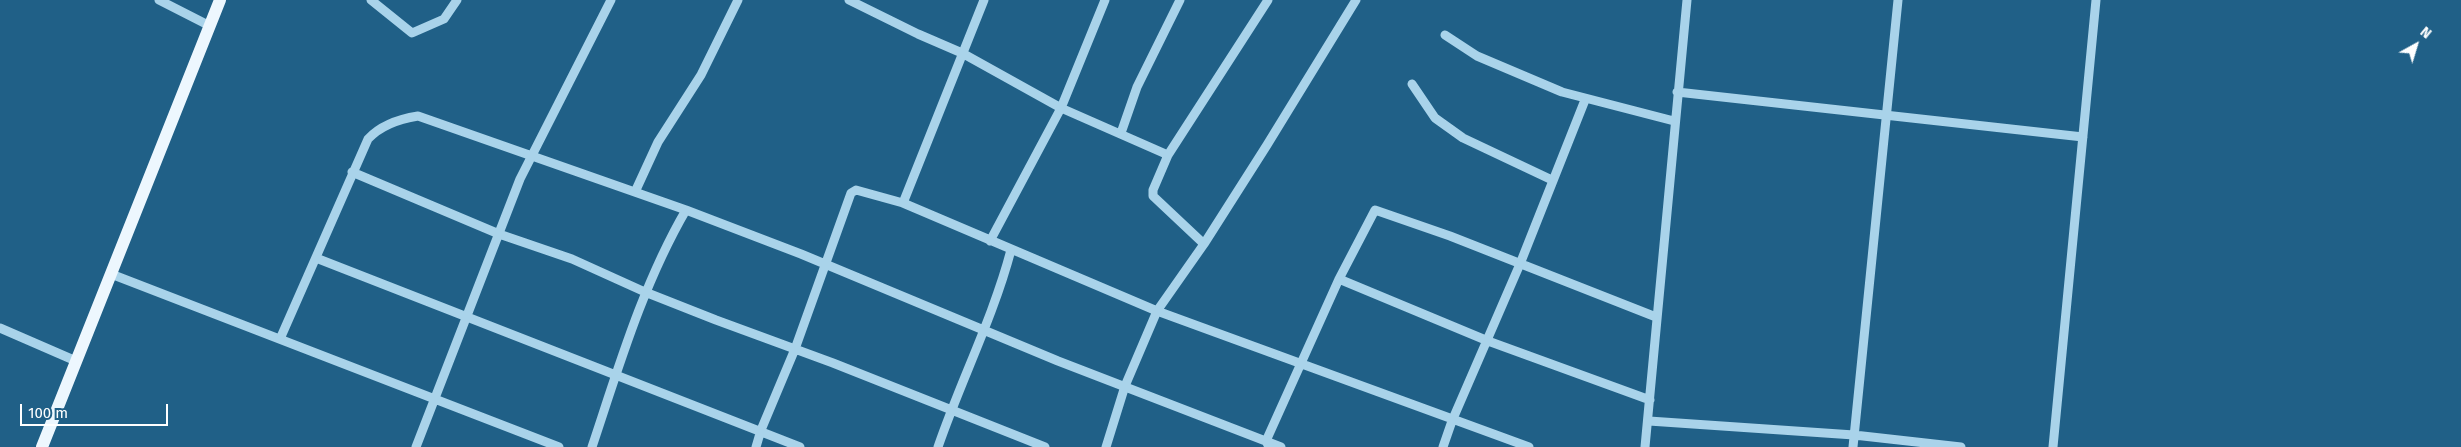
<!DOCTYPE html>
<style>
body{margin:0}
#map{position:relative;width:2461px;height:447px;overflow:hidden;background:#206087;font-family:"Fira Sans",sans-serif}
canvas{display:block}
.north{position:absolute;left:2391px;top:20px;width:50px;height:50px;-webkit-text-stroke:4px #206087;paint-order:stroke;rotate:39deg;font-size:14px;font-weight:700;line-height:20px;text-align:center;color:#fff}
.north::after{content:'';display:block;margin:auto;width:18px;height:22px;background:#fff;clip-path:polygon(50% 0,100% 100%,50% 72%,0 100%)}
.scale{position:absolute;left:20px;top:404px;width:148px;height:22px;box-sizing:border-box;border:2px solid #fff;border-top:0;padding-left:6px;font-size:15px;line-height:18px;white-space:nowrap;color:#fff;-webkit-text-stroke:4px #206087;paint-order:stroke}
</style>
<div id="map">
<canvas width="2461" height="447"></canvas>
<div class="north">N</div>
<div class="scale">100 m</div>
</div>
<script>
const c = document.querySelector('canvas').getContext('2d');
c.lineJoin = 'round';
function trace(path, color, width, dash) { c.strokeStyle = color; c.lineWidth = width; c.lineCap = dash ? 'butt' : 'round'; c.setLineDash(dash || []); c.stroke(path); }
trace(new Path2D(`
 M 159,0 L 210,26
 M 371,0 L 412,33 L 444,19 L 457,0
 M 849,0 L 918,34 L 962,53 L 1061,108 L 1168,155
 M 984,0 L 903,203 L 1157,311 L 1529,447
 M 1445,35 L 1477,56 L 1562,92 L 1674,121
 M 1412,84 L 1435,118 L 1463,138 L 1552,180
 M 1677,92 L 2083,137
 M 1121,133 L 1137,87 L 1180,0
 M 352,172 L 499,234 L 572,259 L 645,292 L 716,320 L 833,363 L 1045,447
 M 635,192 L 658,142 L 701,75 L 738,0
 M 990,241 L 1061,108 L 1105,0
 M 1204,244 L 1153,196 L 1153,190 L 1168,155 L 1268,0
 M 316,258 L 800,447
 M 111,274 L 559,447
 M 1339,279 L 1488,341 L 1650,400
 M 0,328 L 76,361
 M 280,339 L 368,139 C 381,125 399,119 418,116 L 686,210 L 801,254 L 1058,361 L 1281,447
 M 1649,421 L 1854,435 L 1961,447
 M 1268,445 L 1266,441 L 1339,279 L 1375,210 L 1450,236 L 1656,317
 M 416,447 L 520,179 L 611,0
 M 592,447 C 619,366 643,284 686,210
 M 756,447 L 761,430 L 795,349 L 851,193 L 856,190 L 903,203
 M 938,447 C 961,380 993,318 1011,250
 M 1106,447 L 1125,386 L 1157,311 L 1204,244 L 1267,145 L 1356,0
 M 1443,447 L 1452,421 L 1520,264 L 1585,100
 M 1645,447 L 1687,0
 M 1853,447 L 1898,0
 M 2053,447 L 2096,0`), '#a9d3ea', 9);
trace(new Path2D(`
 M 42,447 L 220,0`), '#edf7fe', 12);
</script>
